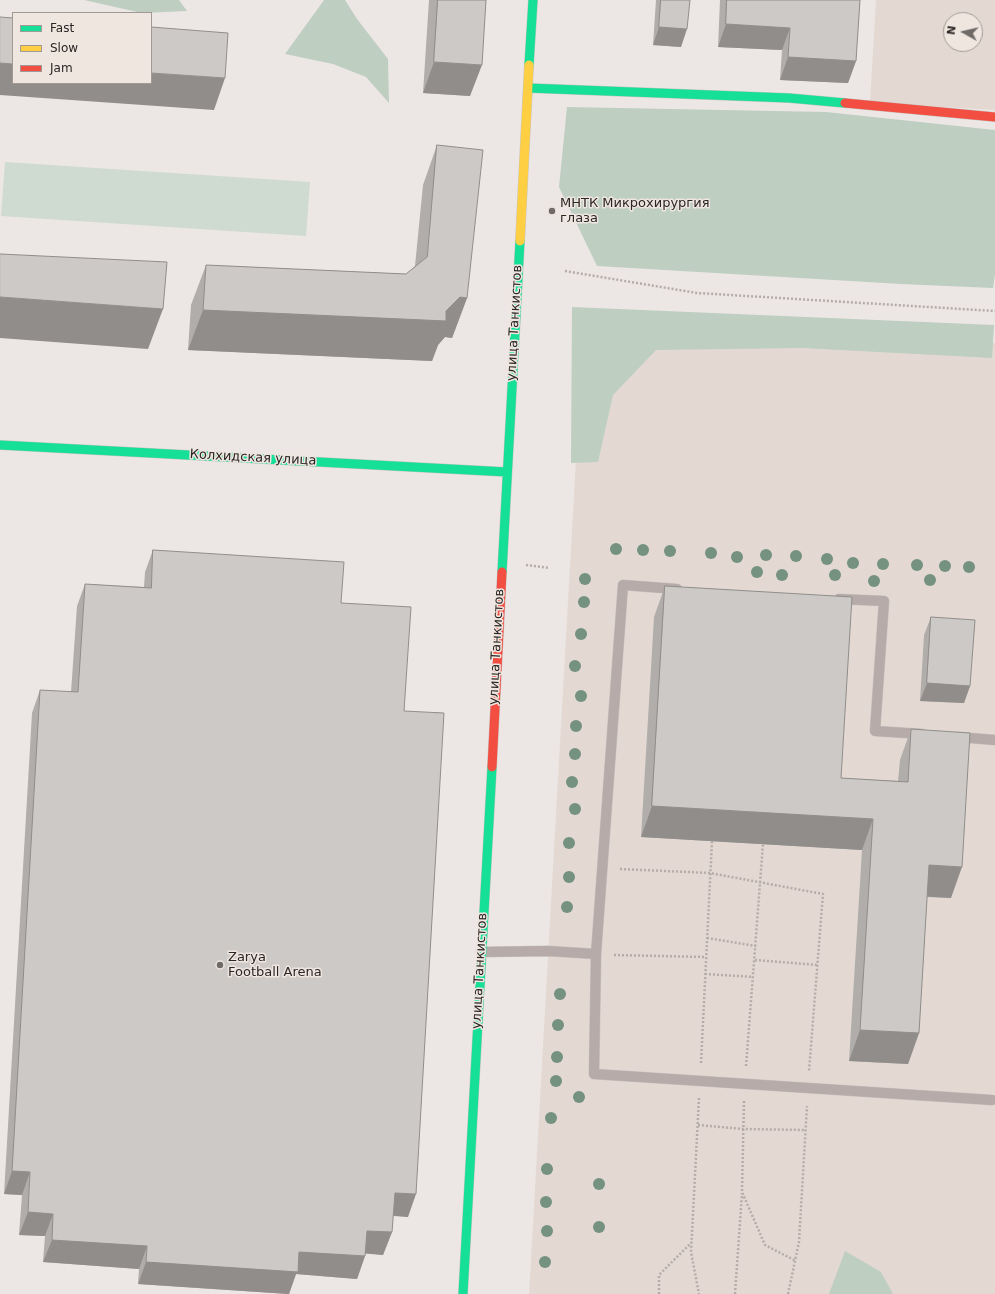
<!DOCTYPE html>
<meta charset="utf-8">
<style>
body{margin:0}
#map{position:relative;width:995px;height:1294px;overflow:hidden;background:#ece7e4;font-family:"DejaVu Sans",sans-serif}
canvas{display:block}
.legend{position:absolute;left:12px;top:12px;width:140px;height:72px;box-sizing:border-box;background:#f0e6e0;border:1px solid #a19995;margin:0;padding:5px 7px;list-style:none;font-size:12px;color:#2a2624}
.legend li{display:flex;align-items:center;gap:8px;height:20px}
.legend b{width:20px;border:1px solid #a19995}
.north{position:absolute;left:943px;top:12px;width:40px;height:40px;box-sizing:border-box;background:#f0e6e0;border:1px solid #a19995;border-radius:50%;rotate:278deg;font-size:11px;font-weight:700;line-height:16px;text-align:center;color:#2a2624}
.north::after{content:'';display:block;margin:auto;width:14px;height:18px;background:#6e6a67;clip-path:polygon(50% 0,100% 100%,50% 72%,0 100%)}
</style>
<div id="map">
<canvas width="995" height="1294"></canvas>
<ul class="legend">
<li><b style="height:5px;background:#16e098"></b>Fast</li>
<li><b style="height:5px;background:#ffcf43"></b>Slow</li>
<li><b style="height:5px;background:#f24e42"></b>Jam</li>
</ul>
<div class="north">N</div>
</div>
<script>
const c = document.querySelector('canvas').getContext('2d');
c.lineJoin = 'round';
function paint(path, color) { c.fillStyle = color; c.fill(path, 'evenodd'); }
function trace(path, color, width, dash) { c.strokeStyle = color; c.lineWidth = width; c.lineCap = dash ? 'butt' : 'round'; c.setLineDash(dash || []); c.stroke(path); }
function drawText(font, color, halo, rows, align = 'center') {
  c.font = font + ' "DejaVu Sans",sans-serif'; c.lineWidth = 3; c.setLineDash([]); c.textBaseline = 'middle'; c.strokeStyle = halo; c.fillStyle = color; for (const [text, x, y, turn = 0] of rows) {
    c.save(); c.translate(x, y); c.rotate((+turn || 0) * Math.PI / 180); c.textAlign = isNaN(turn) ? turn : align; if (halo) c.strokeText(text, 0, 0); c.fillText(text, 0, 0); c.restore();
  }
}
paint(new Path2D(`
 M 876,0 L 995,0 L 995,110 L 870,103 ZM 951,20 L 975,20 L 975,44 L 951,44 Z
 M 584,316 L 995,343 L 995,1294 L 529,1294 Z`), '#e3d9d2');
paint(new Path2D(`
 M 5,162 L 310,182 L 306,236 L 1,216 Z`), '#cfdbd0');
paint(new Path2D(`
 M 84,0 L 179,0 L 187,11 L 142,13 Z
 M 324,0 L 345,0 L 357,19 L 388,59 L 389,103 L 366,77 L 333,64 L 285,54 Z
 M 567,107 L 826,112 L 995,130 L 995,274 L 993,288 L 901,284 L 597,266 L 559,187 Z
 M 572,307 L 994,325 L 992,358 L 802,348 L 656,350 L 613,395 L 598,462 L 571,463 Z
 M 845,1251 L 881,1272 L 893,1294 L 829,1294 Z`), '#becec1');
const lane = new Path2D(`
 M 677,589 L 623,585 L 596,954 L 594,1074 L 992,1100
 M 839,599 L 884,601 L 875,731 L 922,734
 M 958,737 L 995,740
 M 481,952 L 548,951 L 596,954`);
const fast = new Path2D(`
 M 529,65 L 533,0
 M 528,88 L 789,98 L 845,103
 M 0,445 L 507,472
 M 502,572 L 520,241
 M 463,1294 L 492,767`);
const slow = new Path2D(`
 M 520,241 L 529,65`);
const jam = new Path2D(`
 M 845,103 L 995,117
 M 492,767 L 502,572`);
trace(lane, '#c8c4c2', 11);
trace(fast, '#c8c4c2', 10);
trace(slow, '#c8c4c2', 10);
trace(jam, '#c8c4c2', 10);
trace(new Path2D(`
 M 565,271 L 697,293 L 995,311
 M 526,565 L 549,568
 M 620,869 L 710,873 L 823,894 L 809,1071
 M 707,938 L 756,946
 M 614,955 L 706,957
 M 755,960 L 818,965
 M 705,974 L 753,977
 M 701,1063 L 712,841
 M 746,1066 L 763,844
 M 699,1098 L 691,1252 L 699,1294
 M 744,1101 L 742,1192 L 765,1245 L 796,1261
 M 698,1125 L 743,1129 L 806,1130
 M 659,1294 L 659,1275 L 692,1242
 M 735,1294 L 742,1193
 M 788,1294 L 799,1242 L 807,1106`), '#b5acaa', 2.5, [2, 2]);
trace(lane, '#b6aba8', 10);
trace(fast, '#16e098', 9);
trace(slow, '#ffcf43', 9);
trace(jam, '#f24e42', 9);
c.fillStyle = '#75917f';
for (const [x, y] of [
 [616,549],
 [643,550],
 [670,551],
 [711,553],
 [766,555],
 [796,556],
 [737,557],
 [827,559],
 [853,563],
 [883,564],
 [917,565],
 [945,566],
 [969,567],
 [757,572],
 [782,575],
 [835,575],
 [585,579],
 [930,580],
 [874,581],
 [584,602],
 [581,634],
 [575,666],
 [581,696],
 [576,726],
 [575,754],
 [572,782],
 [575,809],
 [569,843],
 [569,877],
 [567,907],
 [560,994],
 [558,1025],
 [557,1057],
 [556,1081],
 [579,1097],
 [551,1118],
 [547,1169],
 [599,1184],
 [546,1202],
 [599,1227],
 [547,1231],
 [545,1262]
]) { c.beginPath(); c.arc(x, y, 6, 0, 2 * Math.PI); c.fill(); }
paint(new Path2D(`
 M 429,0 L 486,0 L 470,96 L 423,93 Z
 M 656,0 L 690,0 L 681,47 L 653,45 Z
 M 720,0 L 860,0 L 856,61 L 848,83 L 780,80 L 782,50 L 718,47 Z
 M 437,145 L 467,298 L 452,338 L 445,337 L 438,345 L 432,361 L 188,350 L 191,305 L 206,265 L 406,274 L 415,266 L 423,185 Z
 M 153,550 L 341,603 L 404,711 L 408,1217 L 393,1216 L 392,1232 L 383,1255 L 366,1253 L 357,1279 L 296,1274 L 289,1294 L 288,1294 L 138,1284 L 139,1269 L 43,1262 L 45,1236 L 19,1235 L 22,1195 L 4,1194 L 32,713 L 40,690 L 71,692 L 77,606 L 85,584 L 144,587 L 145,572 Z
 M 665,586 L 841,778 L 898,781 L 900,760 L 911,729 L 951,898 L 927,897 L 919,1033 L 908,1064 L 849,1061 L 862,850 L 641,837 L 654,617 Z
 M 931,617 L 970,686 L 964,703 L 920,701 L 924,635 Z`), '#b0adaa');
paint(new Path2D(`
 M 726,24 L 790,28 L 782,50 L 718,47 Z
 M 659,27 L 687,29 L 681,47 L 653,45 Z
 M 788,57 L 856,61 L 848,83 L 780,80 Z
 M 434,62 L 482,65 L 470,96 L 423,93 Z
 M 0,63 L 13,64 L 13,83 L 151,83 L 151,73 L 225,78 L 214,110 L 0,95 Z
 M 0,297 L 163,309 L 148,349 L 0,338 Z
 M 460,297 L 467,298 L 452,338 L 445,337 L 438,345 L 432,361 L 188,350 L 203,310 L 446,311 Z
 M 927,683 L 970,686 L 964,703 L 920,701 Z
 M 652,806 L 873,819 L 862,850 L 641,837 Z
 M 929,865 L 962,867 L 951,898 L 918,896 Z
 M 860,1030 L 919,1033 L 908,1064 L 849,1061 Z
 M 12,1171 L 30,1172 L 22,1195 L 4,1194 Z
 M 395,1193 L 416,1194 L 408,1217 L 386,1215 Z
 M 28,1212 L 53,1214 L 45,1236 L 19,1235 Z
 M 367,1231 L 392,1232 L 383,1255 L 359,1253 Z
 M 52,1240 L 147,1246 L 139,1269 L 43,1262 Z
 M 299,1252 L 365,1256 L 357,1279 L 296,1274 L 289,1294 L 138,1284 L 146,1262 Z`), '#908d8b');
const building = new Path2D(`
 M 438,0 L 486,0 L 482,65 L 434,62 Z
 M 661,0 L 690,0 L 687,29 L 659,27 Z
 M 727,0 L 860,0 L 856,61 L 788,57 L 790,28 L 726,24 Z
 M 0,17 L 13,18 L 13,64 L 0,63 Z
 M 151,27 L 228,33 L 225,78 L 151,73 Z
 M 437,145 L 483,150 L 467,298 L 460,297 L 446,311 L 446,321 L 203,310 L 206,265 L 406,274 L 427,257 Z
 M 0,254 L 167,262 L 163,309 L 0,297 Z
 M 153,550 L 344,562 L 341,603 L 411,607 L 404,711 L 444,713 L 416,1194 L 395,1193 L 392,1232 L 367,1231 L 365,1256 L 299,1252 L 298,1272 L 146,1262 L 147,1246 L 52,1240 L 53,1214 L 28,1212 L 30,1172 L 12,1171 L 40,690 L 78,692 L 85,584 L 151,588 Z
 M 665,586 L 852,597 L 841,778 L 908,782 L 911,729 L 970,733 L 962,867 L 929,865 L 919,1033 L 860,1030 L 873,819 L 652,806 Z
 M 931,617 L 975,620 L 970,686 L 927,683 Z`);
paint(building, '#cdc9c6');
trace(building, '#908d8b', 1);
for (const [x, y, r, color] of [
 [552,211,4,"#6e6a67"],
 [220,965,4,"#6e6a67"]
]) { const dot = new Path2D(); dot.arc(x, y, r, 0, 2 * Math.PI); c.fillStyle = color; c.fill(dot); trace(dot, '#f0e6e0', 1.5); }
drawText('13px', '#2a2624', '#f0e6e0', [
 ["МНТК Микрохирургия",560,204],
 ["глаза",560,219],
 ["Zarya",228,958],
 ["Football Arena",228,973]
], 'left');
drawText('13px', '#2a2624', '#f0e6e0', [
 ["улица Танкистов",515,323,-87],
 ["Колхидская улица",253,458,3],
 ["улица Танкистов",497,647,-87],
 ["улица Танкистов",480,971,-87]
]);
</script>
